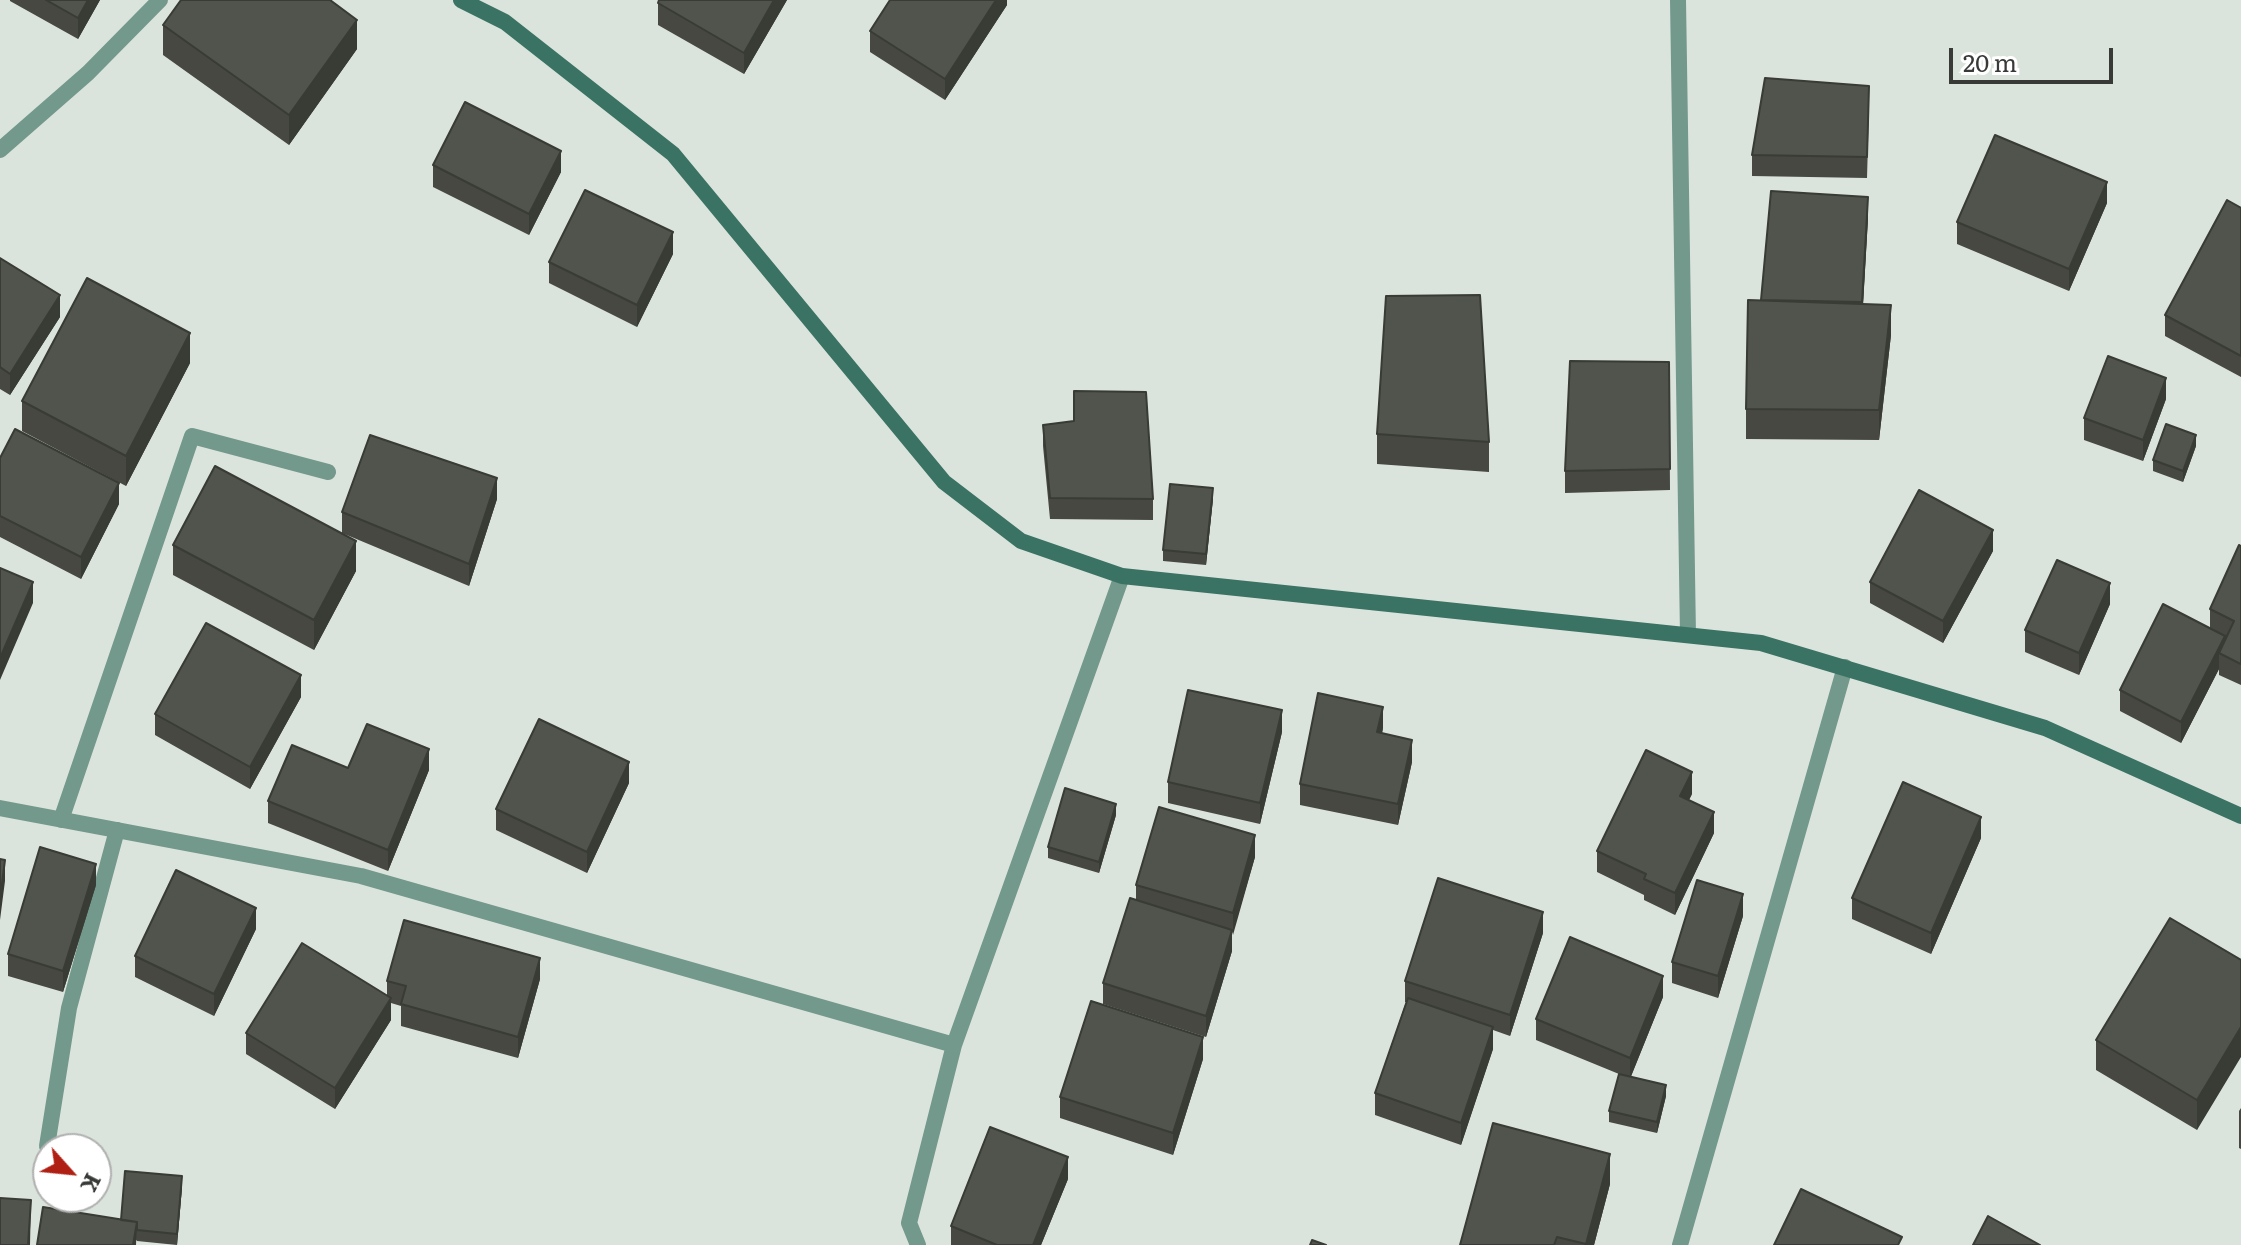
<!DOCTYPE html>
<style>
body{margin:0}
#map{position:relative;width:2241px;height:1245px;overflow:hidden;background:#dbe4dc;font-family:Literata,serif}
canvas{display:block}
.north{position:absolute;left:32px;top:1133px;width:80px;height:80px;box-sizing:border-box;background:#fff;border:2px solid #afb0af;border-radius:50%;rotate:117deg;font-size:22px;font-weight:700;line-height:32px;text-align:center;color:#373a37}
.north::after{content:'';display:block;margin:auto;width:28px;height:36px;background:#af1f14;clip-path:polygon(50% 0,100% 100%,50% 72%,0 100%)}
.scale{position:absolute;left:1949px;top:48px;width:164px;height:36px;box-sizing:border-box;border:4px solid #373a37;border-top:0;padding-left:10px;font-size:24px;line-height:28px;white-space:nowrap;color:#373a37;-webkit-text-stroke:6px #fff;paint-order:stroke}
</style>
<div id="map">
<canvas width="2241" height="1245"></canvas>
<div class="north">K</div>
<div class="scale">20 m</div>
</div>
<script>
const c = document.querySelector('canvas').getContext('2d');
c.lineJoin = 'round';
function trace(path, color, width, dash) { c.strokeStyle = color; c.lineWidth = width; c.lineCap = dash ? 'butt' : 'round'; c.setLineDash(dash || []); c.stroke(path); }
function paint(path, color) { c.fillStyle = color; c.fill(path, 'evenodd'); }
trace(new Path2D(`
 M 47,1146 L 69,1008 L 117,830`), '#73988c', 16);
trace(new Path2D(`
 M 1678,0 L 1688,635
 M 0,150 L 88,73 L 160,0
 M 0,808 L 361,876 L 954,1045
 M 61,820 L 192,436 L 328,472
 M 918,1245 L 909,1223 L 954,1045 L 1122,576
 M 1680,1245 L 1845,667`), '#73988c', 16);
trace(new Path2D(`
 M 461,0 L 505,22 L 673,154 L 944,482 L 1021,541 L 1122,576 L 1761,643 L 2045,728 L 2241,816`), '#3a7363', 16);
paint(new Path2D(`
 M 10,0 L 100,0 L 78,39 L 10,1 Z
 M 787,0 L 744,74 L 658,25 L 658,3 Z
 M 1007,0 L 1007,5 L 945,100 L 870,52 L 870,31 Z
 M 163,25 L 357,49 L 289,145 L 163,55 Z
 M 1869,108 L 1867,178 L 1752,176 L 1752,155 Z
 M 433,165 L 561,172 L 529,235 L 433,187 Z
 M 2107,203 L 2069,291 L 1957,244 L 1957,222 Z
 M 2241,208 L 2241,377 L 2165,336 L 2165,315 Z
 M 1868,218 L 1863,304 L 1891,335 L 1879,440 L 1746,439 L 1746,409 L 1761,300 Z
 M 673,254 L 637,327 L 549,283 L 549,262 Z
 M 0,258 L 60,317 L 10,395 L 0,389 Z
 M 1669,362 L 1670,490 L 1565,493 L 1565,471 Z
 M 190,363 L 126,486 L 22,431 L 22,401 Z
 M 2166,399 L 2143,461 L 2084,440 L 2084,418 Z
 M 1074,421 L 1153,499 L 1153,520 L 1050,519 L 1043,446 L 1043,425 Z
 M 1377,434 L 1489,442 L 1489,472 L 1377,464 Z
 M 2196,446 L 2183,482 L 2153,471 L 2153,460 Z
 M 0,458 L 119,504 L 81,579 L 0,537 Z
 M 497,499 L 469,586 L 342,533 L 342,512 Z
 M 1213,499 L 1206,565 L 1163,561 L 1163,550 Z
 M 173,545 L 356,571 L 314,650 L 173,575 Z
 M 2241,546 L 2241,685 L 2219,675 L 2219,669 L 2181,743 L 2120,711 L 2120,690 L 2210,628 L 2210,609 Z
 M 1993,551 L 1943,643 L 1870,603 L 1870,582 Z
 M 2110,604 L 2079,675 L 2025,652 L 2025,630 Z
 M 301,697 L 250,789 L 155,735 L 155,714 Z
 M 1383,728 L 1382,734 L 1412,762 L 1398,825 L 1300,805 L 1300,784 Z
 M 1282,732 L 1260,824 L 1168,803 L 1168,782 Z
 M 429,770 L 388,871 L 268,823 L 268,801 Z
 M 629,783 L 587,873 L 496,830 L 496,809 Z
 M 1692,794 L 1689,800 L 1714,833 L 1675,915 L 1644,900 L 1644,895 L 1597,872 L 1597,851 Z
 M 1116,815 L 1099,873 L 1048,858 L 1048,847 Z
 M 1981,838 L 1931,954 L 1852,919 L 1852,898 Z
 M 1255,857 L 1232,935 L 1232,951 L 1206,1037 L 1103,1004 L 1103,983 L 1136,899 L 1136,885 Z
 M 96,885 L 63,992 L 8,976 L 8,954 Z
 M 1743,916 L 1718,998 L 1672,983 L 1672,962 Z
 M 256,929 L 214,1016 L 135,977 L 135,956 Z
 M 1543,933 L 1510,1036 L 1493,1030 L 1493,1049 L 1461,1145 L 1375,1115 L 1375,1093 L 1406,1002 L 1405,1002 L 1405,981 Z
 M 2241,960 L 2197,1130 L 2096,1070 L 2096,1040 Z
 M 540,979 L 518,1058 L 401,1026 L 401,1006 L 391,1003 L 391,1020 L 335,1109 L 246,1054 L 246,1033 L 387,996 L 387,981 Z
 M 1663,997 L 1631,1076 L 1666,1096 L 1657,1133 L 1609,1122 L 1609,1111 L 1619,1074 L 1536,1040 L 1536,1019 Z
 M 1203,1059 L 1173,1155 L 1060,1118 L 1060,1097 Z
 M 2241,1108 L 2241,1149 L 2239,1148 L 2239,1111 Z
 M 1068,1179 L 1041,1245 L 951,1245 L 951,1226 Z
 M 1610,1184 L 1594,1245 L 1460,1245 Z
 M 182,1187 L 177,1245 L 137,1241 L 121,1220 Z`), '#464841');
paint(new Path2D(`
 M 88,0 L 100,0 L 78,39 L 78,18 Z
 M 774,0 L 787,0 L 744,74 L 744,53 Z
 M 996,0 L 1007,0 L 1007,5 L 945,100 L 945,79 Z
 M 357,20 L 357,49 L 289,145 L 289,115 Z
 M 561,151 L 561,172 L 529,235 L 529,214 Z
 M 2107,182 L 2107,203 L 2069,291 L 2069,269 Z
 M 1868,197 L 1868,218 L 1862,323 L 1862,302 Z
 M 673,232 L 673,254 L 637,327 L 637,305 Z
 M 60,295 L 60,317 L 10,395 L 10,374 Z
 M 1891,305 L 1891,335 L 1879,440 L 1879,410 Z
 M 190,333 L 190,363 L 126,486 L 126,456 Z
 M 2166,378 L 2166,399 L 2143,461 L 2143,440 Z
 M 2196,435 L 2196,446 L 2183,482 L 2183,471 Z
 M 497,478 L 497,499 L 469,586 L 469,564 Z
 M 119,483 L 119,504 L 81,579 L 81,557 Z
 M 1213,488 L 1213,499 L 1206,565 L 1206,554 Z
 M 1993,530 L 1993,551 L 1943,643 L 1943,621 Z
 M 356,541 L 356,571 L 314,650 L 314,620 Z
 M 33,582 L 33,603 L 0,680 L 0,658 Z
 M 2110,583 L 2110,604 L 2079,675 L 2079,653 Z
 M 2225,636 L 2225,656 L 2219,653 L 2219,669 L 2181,743 L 2181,722 Z
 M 301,675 L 301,697 L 250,789 L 250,767 Z
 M 1383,707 L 1383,728 L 1377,754 L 1377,732 Z
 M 1282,710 L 1282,732 L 1260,824 L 1260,803 Z
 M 1412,740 L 1412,762 L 1398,825 L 1398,804 Z
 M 429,749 L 429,770 L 388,871 L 388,850 Z
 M 629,762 L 629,783 L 587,873 L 587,852 Z
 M 1692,772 L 1692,794 L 1680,817 L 1680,796 Z
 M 1116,804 L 1116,815 L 1099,873 L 1099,862 Z
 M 1714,812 L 1714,833 L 1675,915 L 1675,893 Z
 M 1981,817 L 1981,838 L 1931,954 L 1931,933 Z
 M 1255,835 L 1255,857 L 1233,935 L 1233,913 Z
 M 5,860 L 5,881 L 0,920 L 0,899 Z
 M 96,864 L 96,885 L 63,992 L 63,971 Z
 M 1743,894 L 1743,916 L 1718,998 L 1718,976 Z
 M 256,908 L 256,929 L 214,1016 L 214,994 Z
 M 1543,912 L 1543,933 L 1510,1036 L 1510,1015 Z
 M 1232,930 L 1232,951 L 1206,1037 L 1206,1016 Z
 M 540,958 L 540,979 L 518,1058 L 518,1037 Z
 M 1663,976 L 1663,997 L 1630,1079 L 1630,1058 Z
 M 391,998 L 391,1020 L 335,1109 L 335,1088 Z
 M 1493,1027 L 1493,1049 L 1461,1145 L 1461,1123 Z
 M 2241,1027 L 2241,1057 L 2197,1130 L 2197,1100 Z
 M 1203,1037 L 1203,1059 L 1173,1155 L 1173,1133 Z
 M 1666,1085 L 1666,1096 L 1657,1133 L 1657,1122 Z
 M 1610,1154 L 1610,1184 L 1594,1245 L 1586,1245 Z
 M 1068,1157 L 1068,1179 L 1041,1245 L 1033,1245 Z
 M 182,1176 L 182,1187 L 177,1245 L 177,1234 Z
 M 31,1200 L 30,1245 L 28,1245 Z
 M 137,1222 L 136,1245 L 133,1245 Z`), '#393b35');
const building = new Path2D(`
 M 46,0 L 88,0 L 78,18 Z
 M 181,0 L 330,0 L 357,20 L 289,115 L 163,25 Z
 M 659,0 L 774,0 L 744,53 L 658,3 Z
 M 890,0 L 996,0 L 945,79 L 870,31 Z
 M 1765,78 L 1869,86 L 1867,157 L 1752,155 Z
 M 465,102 L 561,151 L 529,214 L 433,165 Z
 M 1995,135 L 2107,182 L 2069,269 L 1957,222 Z
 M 585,190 L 673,232 L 637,305 L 549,262 Z
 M 1771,191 L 1868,197 L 1862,302 L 1761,300 Z
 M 2227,200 L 2241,208 L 2241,356 L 2165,315 Z
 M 0,258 L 60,295 L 10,374 L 0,367 Z
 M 87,278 L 190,333 L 126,456 L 22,401 Z
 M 1480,295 L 1489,442 L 1377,434 L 1386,296 Z
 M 1748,300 L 1891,305 L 1879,410 L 1746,409 Z
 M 2108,356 L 2166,378 L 2143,440 L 2084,418 Z
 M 1570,361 L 1669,362 L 1670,469 L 1565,471 Z
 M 1074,391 L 1146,392 L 1153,499 L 1050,498 L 1043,425 L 1074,421 Z
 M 2166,424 L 2196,435 L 2183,471 L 2153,460 Z
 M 15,429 L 119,483 L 81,557 L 0,516 L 0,458 Z
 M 370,435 L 497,478 L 469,564 L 342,512 Z
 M 215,466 L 356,541 L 314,620 L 173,545 Z
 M 1170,484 L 1213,488 L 1206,554 L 1163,550 Z
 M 1919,490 L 1993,530 L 1943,621 L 1870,582 Z
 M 2239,545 L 2241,546 L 2241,664 L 2219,653 L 2234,621 L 2210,609 Z
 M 2057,560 L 2110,583 L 2079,653 L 2025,630 Z
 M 0,568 L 33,582 L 0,658 Z
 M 2163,604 L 2225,636 L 2181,722 L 2120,690 Z
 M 206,623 L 301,675 L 250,767 L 155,714 Z
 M 1188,690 L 1282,710 L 1260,803 L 1168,782 Z
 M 1318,693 L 1383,707 L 1377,732 L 1412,740 L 1398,804 L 1300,784 Z
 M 539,719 L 629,762 L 587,852 L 496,809 Z
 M 367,724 L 429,749 L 388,850 L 268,801 L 292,745 L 348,768 Z
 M 1646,750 L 1692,772 L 1680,796 L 1714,812 L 1675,893 L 1644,879 L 1646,874 L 1597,851 Z
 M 1903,782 L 1981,817 L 1931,933 L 1852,898 Z
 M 1065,788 L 1116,804 L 1099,862 L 1048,847 Z
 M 1159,807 L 1255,835 L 1233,913 L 1136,885 Z
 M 40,847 L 96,864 L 63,971 L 8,954 Z
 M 0,859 L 5,860 L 0,899 Z
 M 176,870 L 256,908 L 214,994 L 135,956 Z
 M 1438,878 L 1543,912 L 1510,1015 L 1405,981 Z
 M 1697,880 L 1743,894 L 1718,976 L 1672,962 Z
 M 1130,898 L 1232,930 L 1206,1016 L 1103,983 Z
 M 2170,918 L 2241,960 L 2241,1027 L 2197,1100 L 2096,1040 Z
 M 404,920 L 540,958 L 518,1037 L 401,1004 L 406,986 L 387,981 Z
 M 1570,937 L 1663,976 L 1630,1058 L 1536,1019 Z
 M 302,943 L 391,998 L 335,1088 L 246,1033 Z
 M 1408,998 L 1493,1027 L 1461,1123 L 1375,1093 Z
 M 1091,1001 L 1203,1037 L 1173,1133 L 1060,1097 Z
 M 1619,1074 L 1666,1085 L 1657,1122 L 1609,1111 Z
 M 1493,1123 L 1610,1154 L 1586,1244 L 1557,1237 L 1554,1245 L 1460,1245 Z
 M 990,1127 L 1068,1157 L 1033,1245 L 997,1245 L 951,1226 Z
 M 125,1171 L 182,1176 L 177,1234 L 137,1230 L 137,1222 L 121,1220 Z
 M 1801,1189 L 1902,1237 L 1898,1245 L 1774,1245 Z
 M 0,1198 L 31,1200 L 28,1245 L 0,1245 Z
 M 43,1207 L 137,1222 L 133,1245 L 37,1245 Z
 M 1988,1216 L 2040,1245 L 1973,1245 Z
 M 1312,1240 L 1326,1245 L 1310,1245 Z`);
paint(building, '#51544c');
trace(building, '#393b35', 2);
</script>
